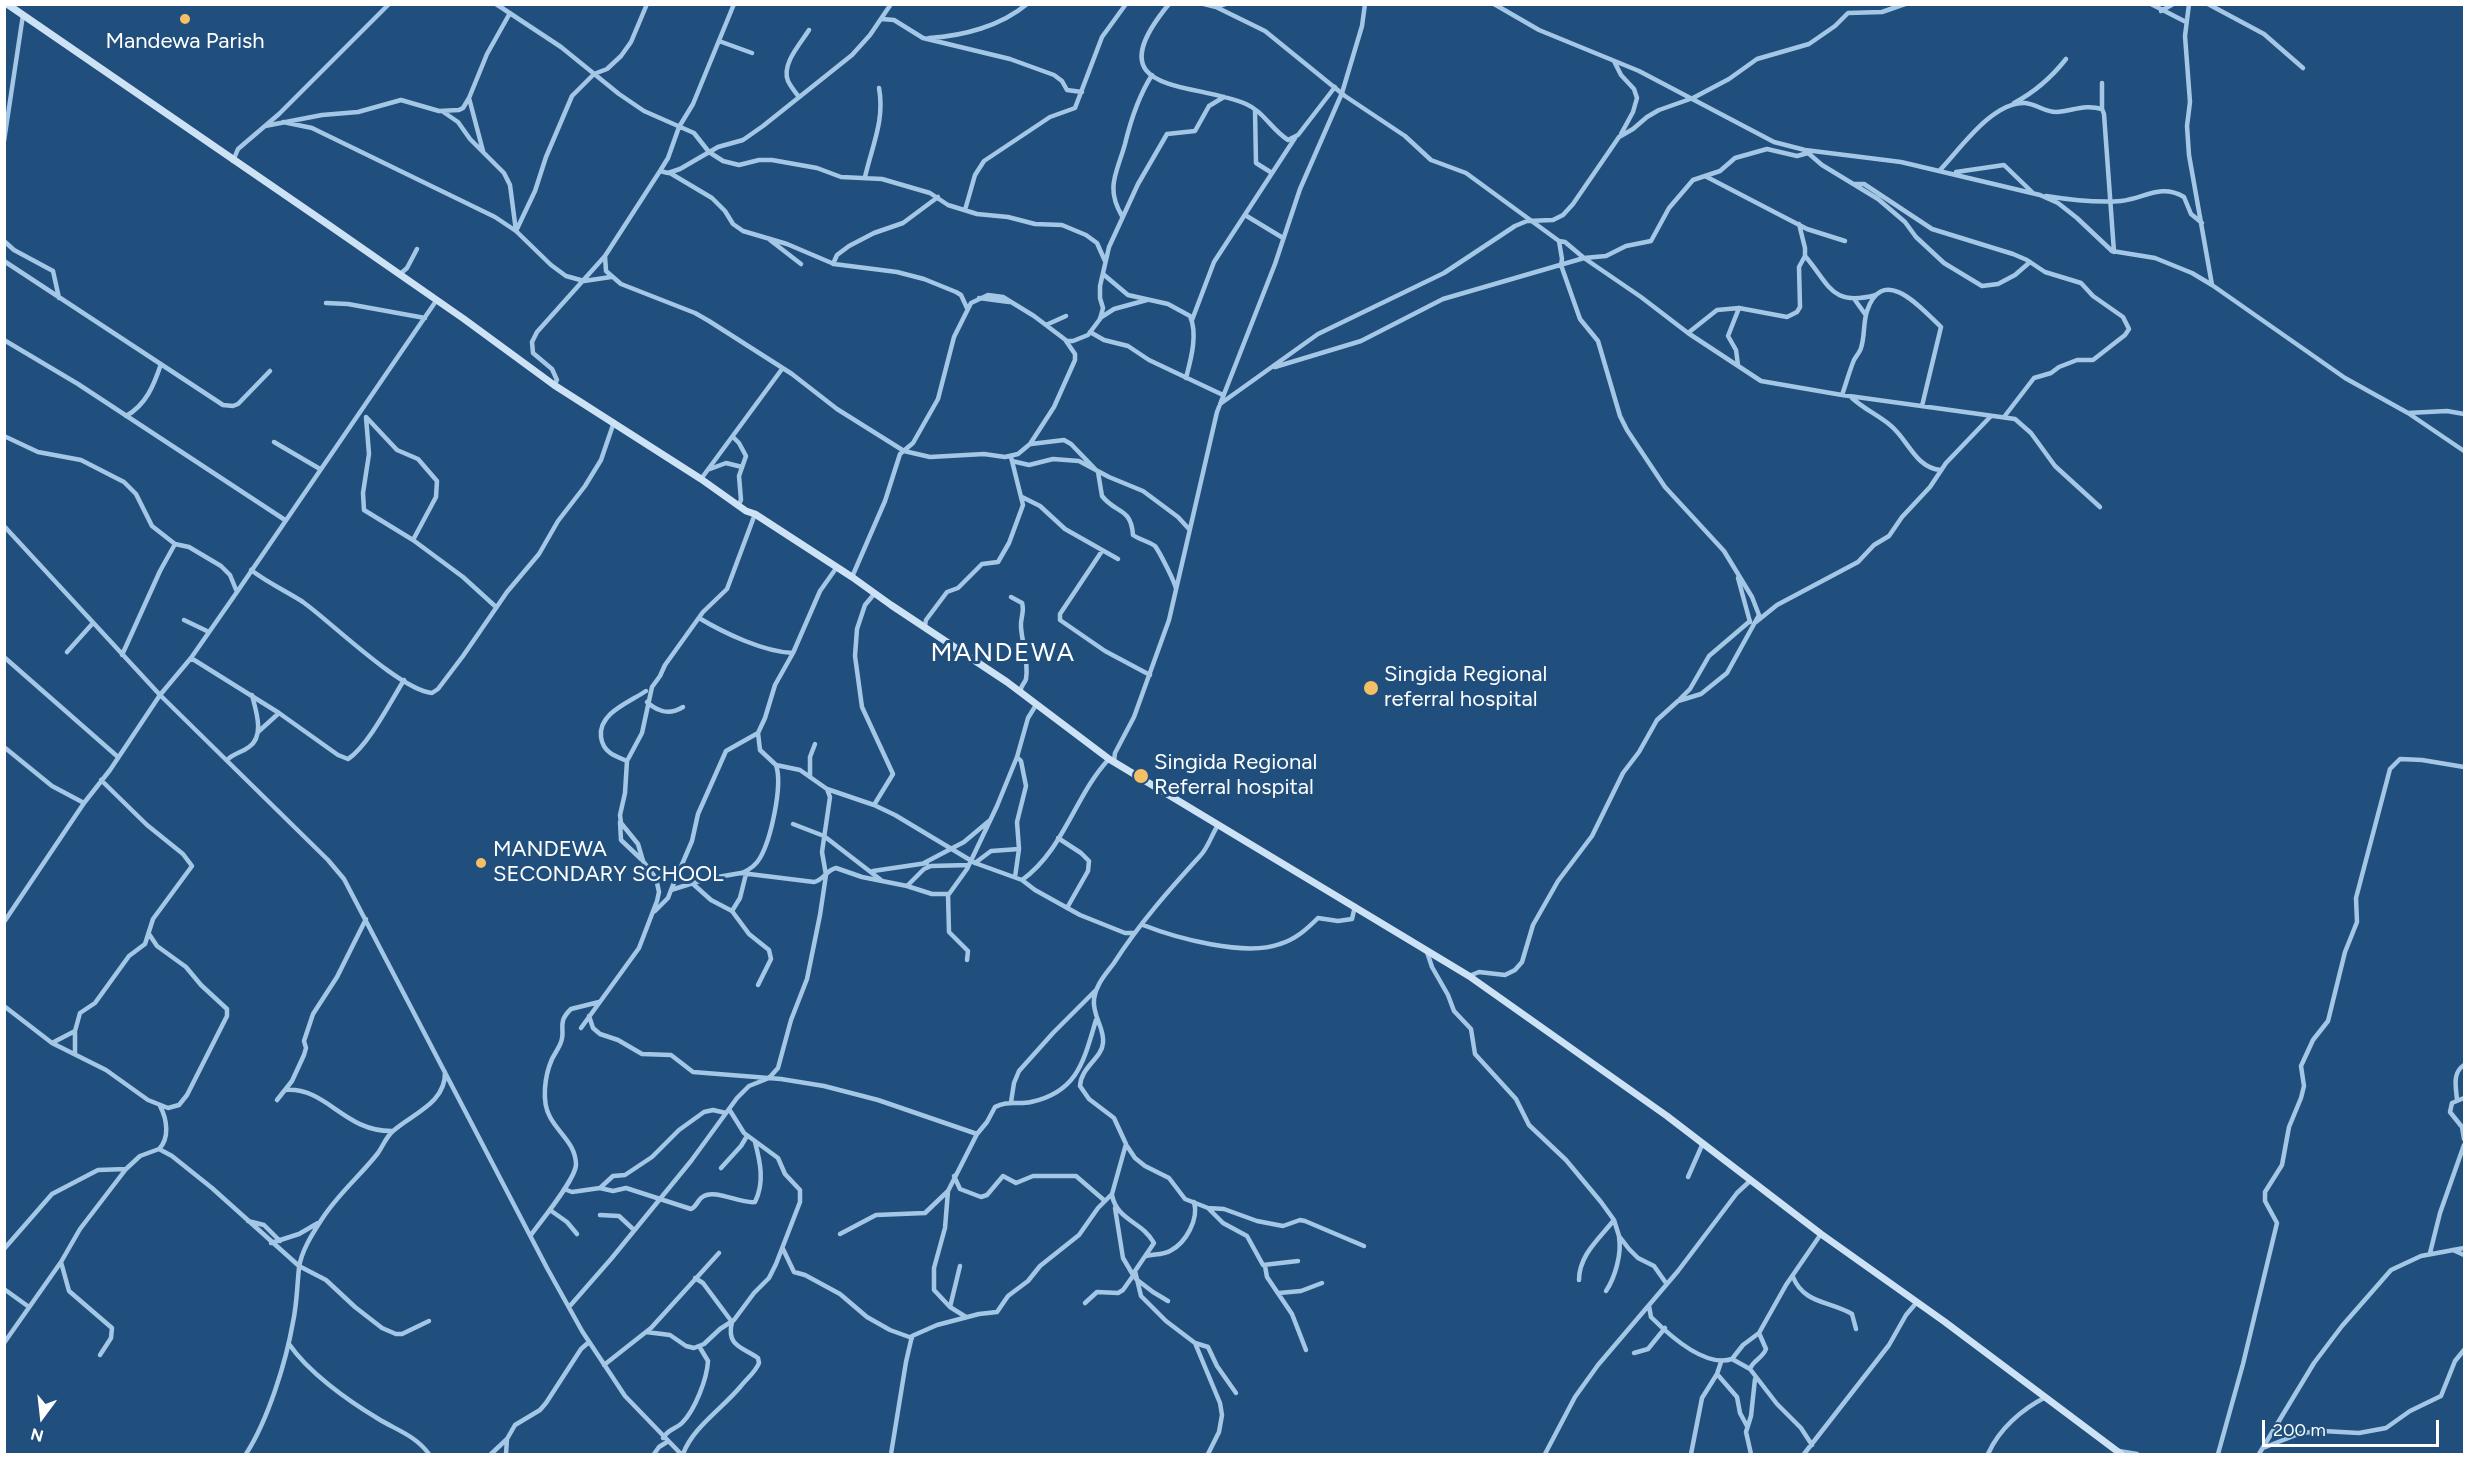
<!DOCTYPE html>
<style>
body{margin:0}
#map{position:relative;width:2469px;height:1459px;overflow:hidden;background:#204f7d;font-family:Figtree,sans-serif}
canvas{display:block}
.frame{position:absolute;inset:0;border:6px solid #fff;pointer-events:none}
.north{position:absolute;left:12px;top:1387px;width:60px;height:60px;-webkit-text-stroke:4px #204f7d;paint-order:stroke;rotate:195deg;font-size:16px;font-weight:700;line-height:24px;text-align:center;color:#fff}
.north::after{content:'';display:block;margin:auto;width:21px;height:27px;background:#fff;clip-path:polygon(50% 0,100% 100%,50% 72%,0 100%)}
.scale{position:absolute;left:2262px;top:1420px;width:177px;height:27px;box-sizing:border-box;border:3px solid #fff;border-top:0;padding-left:8px;font-size:18px;line-height:21px;white-space:nowrap;color:#fff;-webkit-text-stroke:4px #204f7d;paint-order:stroke}
</style>
<div id="map">
<canvas width="2469" height="1459"></canvas>
<div class="frame"></div>
<div class="north">N</div>
<div class="scale">200 m</div>
</div>
<script>
const c = document.querySelector('canvas').getContext('2d');
c.lineJoin = 'round';
function trace(path, color, width, dash) { c.strokeStyle = color; c.lineWidth = width; c.lineCap = dash ? 'butt' : 'round'; c.setLineDash(dash || []); c.stroke(path); }
function drawText(font, color, halo, rows, align = 'center') {
  c.font = font + ' Figtree,sans-serif'; c.lineWidth = 6; c.setLineDash([]); c.textBaseline = 'middle'; c.strokeStyle = halo; c.fillStyle = color; for (const [text, x, y, turn = 0] of rows) {
    c.save(); c.translate(x, y); c.rotate((+turn || 0) * Math.PI / 180); c.textAlign = isNaN(turn) ? turn : align; if (halo) c.strokeText(text, 0, 0); c.fillText(text, 0, 0); c.restore();
  }
}
trace(new Path2D(`
 M 496,4 L 561,47 L 619,94 L 644,111 L 694,133 L 709,152 L 723,161 L 739,165 L 759,160 L 772,160 L 817,168 L 841,177 L 882,179 L 930,193 L 948,205 L 977,214 L 1008,217 L 1035,224 L 1062,225 L 1086,235 L 1097,243 L 1105,261
 M 1169,4 C 1093,96 1193,81 1246,104 C 1263,111 1272,130 1288,140 L 1298,135 L 1335,87
 M 1204,4 L 1216,7 L 1225,4
 M 1494,4 L 1539,30 L 1639,71 L 1774,142 L 1805,150 L 1901,162 L 2040,195 L 2058,203 L 2077,218 L 2112,251 L 2155,258 L 2192,273 L 2212,285 L 2345,378 L 2408,413 L 2464,451
 M 2151,4 L 2186,22
 M 2189,4 L 2185,36 L 2190,102 L 2187,126 L 2189,155 L 2212,285
 M 2208,4 L 2264,34 L 2303,68
 M 1216,7 L 1265,31 L 1345,96 L 1405,136 L 1431,160 L 1466,173 L 1559,241 L 1562,259 L 1561,265 L 1580,319 L 1598,341 L 1620,416 L 1627,430 L 1665,487 L 1724,551 L 1752,597 L 1759,615 L 1727,673 L 1701,694 L 1678,701 L 1657,720 L 1639,752 L 1623,773 L 1592,836 L 1558,881 L 1533,925 L 1522,962 L 1515,970 L 1505,975 L 1479,972 L 1469,976
 M 2161,11 L 2173,4
 M 882,19 L 894,20 L 923,38 L 1010,59 L 1054,75 L 1062,81 L 1067,90 L 1082,92
 M 929,38 C 963,36 1001,26 1027,4
 M 719,41 L 752,53
 M 1614,61 L 1621,75 L 1634,89 L 1637,98 L 1633,112 L 1621,134
 M 2102,83 L 2102,109 L 2104,114 L 2114,252
 M 799,97 C 795,92 791,87 788,81 C 781,64 801,43 809,30
 M 469,98 L 483,151
 M 2014,103 C 2035,92 2051,78 2066,59
 M 1255,110 L 1256,163 L 1272,173
 M 442,111 L 458,122 L 470,139 L 504,173 L 510,185 L 516,231
 M 283,122 L 312,128 L 495,217 L 516,231 L 551,265 L 566,276 L 584,281 L 611,277
 M 265,126 L 322,115 L 358,112 L 401,100 L 439,111 L 459,110 L 463,108 L 469,98 L 487,54 L 510,13
 M 4,141 L 23,15
 M 1807,152 L 1822,165 L 1878,199 L 1905,222 L 1916,237 L 1944,263 L 1982,286 L 1998,284 L 2015,275 L 2030,262
 M 233,161 L 238,149 L 279,114 L 389,4
 M 1940,170 C 1961,148 1992,102 2025,103 C 2036,104 2045,112 2056,112 C 2073,111 2084,104 2102,109
 M 660,171 L 668,173 L 680,169 L 718,147 L 743,140 L 763,126 L 852,55 L 870,35 L 891,4
 M 1956,172 L 2004,165 L 2032,192
 M 670,173 L 712,198 L 725,211 L 733,224 L 743,231 L 787,244 L 834,264 L 897,272 L 924,279 L 956,292 L 961,295 L 967,308
 M 1705,176 L 1807,229 L 1845,241
 M 865,177 C 872,146 885,120 879,88
 M 1854,184 L 1864,184 L 1932,229 L 2013,254 L 2027,260 L 2045,272 L 2081,283 L 2093,296 L 2123,317 L 2129,329 L 2125,335 L 2093,360 L 2077,360 L 2059,367 L 2051,373 L 2034,378 L 2004,417
 M 2046,196 C 2071,200 2095,203 2121,201 C 2144,199 2160,183 2184,197 L 2191,214 L 2202,223
 M 965,210 L 975,175 L 984,161 L 1050,117 L 1075,108 L 1102,37 L 1126,4
 M 1245,215 L 1283,238
 M 1122,216 C 1105,187 1117,173 1125,144 C 1131,119 1138,97 1152,75
 M 516,231 L 535,191 L 546,157 L 572,96 L 594,74 L 607,69 L 621,56 L 631,42 L 647,4
 M 770,240 L 801,264
 M 4,241 L 14,250 L 53,271 L 59,298
 M 1559,241 L 1565,242 L 1584,258 L 1641,297 L 1688,333 L 1761,381 L 1842,395 L 2015,419 L 2031,433 L 2055,466 L 2100,507
 M 605,256 L 606,271 L 621,284 L 695,313 L 709,321 L 792,374 L 837,409 L 904,451 L 930,457 L 984,454 L 1005,457 L 1018,454 L 1030,444 L 1054,407 L 1075,360 L 1075,354 L 1066,341
 M 1805,256 C 1830,285 1831,307 1876,295
 M 4,261 L 223,405 L 233,406 L 238,404 L 270,371
 M 833,264 L 837,255 L 849,246 L 874,233 L 903,223 L 938,197
 M 1103,274 L 1128,295 L 1168,304 L 1190,316 C 1198,334 1191,359 1186,378
 M 399,275 L 407,268 L 417,249
 M 979,298 L 1009,302
 M 1855,300 L 1865,314
 M 326,303 L 348,304 L 425,318
 M 1100,318 L 1114,309 L 1147,300
 M 1192,320 L 1214,262 L 1295,138
 M 1046,325 L 1066,316
 M 1090,332 L 1104,340 L 1128,346 L 1149,360 L 1223,395
 M 1688,333 L 1717,310 L 1739,308 L 1787,317 L 1797,312 L 1800,307 L 1799,267 L 1805,256 L 1805,248 L 1799,224
 M 4,340 L 78,384 L 285,520
 M 1738,365 L 1736,350 L 1728,336 L 1739,308
 M 1275,367 L 1361,341 L 1443,299 L 1584,258 L 1606,256 L 1626,246 L 1651,241 L 1669,208 L 1693,180 L 1720,171 L 1735,158 L 1767,149 L 1797,156 L 1808,153
 M 554,385 L 557,380 L 552,369 L 533,353 L 532,342 L 537,332 L 605,256 L 660,171 L 668,158 L 679,127 L 693,104 L 734,4
 M 1842,395 C 1846,384 1849,372 1854,360 C 1856,356 1860,352 1861,348 C 1865,336 1863,323 1867,311 C 1883,263 1922,309 1941,327 L 1922,406
 M 1852,398 C 1864,409 1878,415 1890,425 C 1908,439 1915,468 1941,470
 M 1220,404 L 1318,334 L 1444,273 L 1515,226 L 1527,221 L 1553,220 L 1563,215 L 1573,204 L 1619,137 L 1633,129 L 1647,117 L 1659,110 L 1693,98 L 1729,79 L 1757,59 L 1809,44 L 1835,26 L 1848,13 L 1882,12 L 1905,4
 M 2408,413 L 2447,411 L 2464,414
 M 126,416 C 146,405 154,385 161,364
 M 366,417 L 369,454 L 363,493 L 364,510 L 413,540 L 463,577 L 496,607
 M 367,418 L 397,450 L 418,459 L 437,481 L 436,497 L 413,540
 M 4,436 L 38,452 L 81,460 L 124,482 L 136,494 L 152,526 L 175,544 L 189,547 L 221,566 L 230,575 L 237,592
 M 733,437 L 739,443 L 746,456 L 739,476 L 741,500 L 739,504
 M 274,442 L 320,469
 M 1031,444 L 1064,440 L 1071,444 L 1098,472 L 1102,496 C 1116,514 1131,507 1133,535 C 1140,540 1148,541 1155,546 C 1159,551 1175,582 1176,589
 M 1012,461 L 1029,465 L 1053,459 L 1079,461 L 1109,477 L 1143,491 L 1178,517 L 1189,529
 M 710,469 L 726,463 L 742,467
 M 701,479 L 782,369
 M 1022,497 L 1040,506 L 1065,529 L 1118,559
 M 4,526 L 160,695 L 328,860 L 344,879 L 547,1268 L 582,1331 L 625,1396 L 681,1454
 M 1102,551 L 1060,614 L 1060,620 L 1105,651 L 1150,675
 M 837,567 L 820,591 L 793,653 L 775,685 L 765,718 L 758,733 L 760,750 L 776,765 L 800,770 L 827,789 L 874,805 L 895,815 L 975,863 L 1022,880 L 1035,890 L 1080,915 L 1125,933 L 1134,933
 M 251,570 C 268,583 286,591 303,602 C 331,622 400,690 432,693 L 438,689 L 463,656 L 507,592 L 539,554 L 558,521 L 585,486 L 601,460 L 614,422
 M 852,577 L 885,501 L 900,454 L 913,443 L 938,399 L 954,337 L 971,303 L 988,295 L 1003,297 L 1034,316 L 1067,341 L 1073,341 L 1088,335 L 1100,319 L 1103,308 L 1100,298 L 1100,286 L 1109,247 L 1138,184 L 1167,134 L 1195,131 L 1209,106 L 1224,97
 M 1738,578 L 1750,622
 M 1011,597 L 1022,603 C 1025,612 1020,618 1021,627 C 1022,643 1029,662 1026,679 C 1024,685 1020,685 1021,692
 M 699,618 C 724,633 764,652 793,653
 M 184,620 L 209,632
 M 1756,622 L 1777,605 L 1858,562 L 1874,545 L 1889,536 L 1902,517 L 1930,487 L 1946,463 L 1991,416
 M 925,626 L 926,620 L 947,592 L 958,588 L 982,564 L 998,562 L 1009,543 L 1023,505 L 1011,457
 M 67,652 L 93,623
 M 122,655 L 160,571 L 175,544
 M 4,657 L 118,757
 M 191,658 L 279,713 L 338,755 L 348,759 C 368,746 391,701 404,680
 M 1680,699 L 1690,689 L 1709,656 L 1750,621
 M 647,702 C 659,713 670,715 683,707
 M 258,732 L 279,713
 M 4,747 L 52,786 L 84,803
 M 227,760 C 234,753 241,753 249,747 C 265,736 256,711 252,695
 M 627,761 C 614,756 603,752 601,737 C 598,713 630,702 646,691
 M 1114,761 L 1115,753 L 1134,717 L 1169,620 L 1217,412 L 1275,264 L 1300,189 L 1342,93 L 1362,26 L 1365,4
 M 810,777 L 810,757 L 815,744
 M 874,805 L 893,774 L 862,707 L 855,656 L 857,629 L 865,605 L 875,593
 M 620,822 L 621,840 L 641,859
 M 793,824 L 824,836 L 881,880
 M 1058,838 L 1081,853 L 1089,861 L 1088,871 L 1067,908
 M 924,863 L 964,842 L 989,821
 M 975,863 L 991,851 L 1019,849
 M 873,871 L 927,863
 M 742,873 C 749,870 756,865 760,858 C 771,839 783,785 776,765
 M 1015,877 L 1019,849 L 1017,822 L 1026,786 L 1021,761 L 1017,757 L 1028,718 L 1036,705
 M 1022,880 C 1064,850 1075,795 1109,759
 M 692,883 L 711,900 L 732,911 L 749,934 L 769,950 L 771,959 L 758,985
 M 907,886 L 924,869 L 931,866 L 969,865
 M 671,890 L 692,841 L 698,814 L 726,751 L 758,733
 M 948,894 L 949,932 L 968,951 L 967,960
 M 655,911 L 668,898 L 671,890 L 706,879 L 741,873 L 814,882 C 824,880 826,870 836,868 L 862,877 L 907,886 L 932,894 L 949,894 L 967,869 L 997,806 L 1017,757
 M 732,911 L 740,898 L 746,874
 M 4,922 L 84,803 L 110,770 L 160,695 L 191,658 L 237,592 L 436,301
 M 1143,925 C 1176,938 1245,957 1280,944 C 1296,939 1307,929 1318,918 L 1338,921 L 1352,919 L 1355,906
 M 1426,949 L 1432,967 L 1448,995 L 1454,1011 L 1471,1029 L 1475,1054 L 1516,1099 L 1529,1125 L 1566,1160 L 1601,1202 L 1614,1220 L 1619,1236 L 1629,1249 L 1638,1258 L 1654,1266 L 1666,1283
 M 4,1006 L 52,1043 L 106,1070 L 148,1100 L 168,1108 L 179,1105 L 187,1095 L 227,1016 L 227,1009 L 201,985 L 186,967 L 157,946 L 149,934
 M 589,1016 L 593,1028 L 600,1034 L 618,1040 L 642,1054 L 671,1055 L 693,1072 L 781,1079 L 824,1086 L 878,1100 L 977,1134
 M 581,1028 L 639,948 L 657,901 L 659,892 L 656,878 L 643,861 L 638,844 L 621,823 L 620,815 L 625,793 L 627,761 L 642,733 L 652,687 L 660,676 L 665,665 L 703,612 L 727,589 L 755,514
 M 52,1043 L 75,1031
 M 75,1054 L 75,1031 L 80,1013 L 95,1003 L 129,956 L 145,944 L 153,919 L 192,866 L 183,854 L 147,825 L 101,780
 M 285,1090 C 328,1087 343,1132 393,1131
 M 2464,1098 L 2452,1103 L 2450,1112 L 2462,1127 L 2464,1139
 M 277,1100 L 292,1081 L 304,1055 L 306,1048 L 304,1041 L 313,1014 L 337,977 L 366,919
 M 2457,1100 C 2456,1087 2452,1073 2464,1065
 M 1011,1102 L 1014,1083 L 1019,1071 L 1053,1033 L 1096,990
 M 1127,1146 L 1135,1158 L 1145,1166 L 1169,1178 L 1185,1199 L 1208,1208 L 1223,1223 L 1247,1236 L 1263,1265 L 1298,1261
 M 159,1149 C 170,1138 167,1119 160,1106
 M 721,1168 L 741,1146 L 747,1136
 M 954,1176 L 960,1189 L 981,1197 L 987,1195 L 1003,1176 L 1016,1183 L 1033,1176 L 1076,1176 L 1105,1201
 M 1688,1177 L 1703,1143
 M 600,1188 L 613,1176 L 625,1175 L 652,1157 L 679,1130 L 704,1112 L 713,1110 L 726,1113
 M 564,1189 L 572,1192 L 600,1188 L 613,1191 L 626,1188 L 691,1209 C 698,1206 697,1199 704,1196 C 715,1189 741,1204 755,1202 C 765,1182 760,1161 755,1142
 M 1112,1195 C 1117,1221 1142,1221 1154,1243 L 1135,1271 L 1141,1296 L 1166,1321 L 1195,1343 L 1220,1403 L 1222,1415 L 1219,1432 L 1208,1454
 M 1115,1208 L 1123,1258 L 1133,1275
 M 1208,1208 L 1224,1209 L 1257,1221 L 1283,1226 L 1300,1220 L 1305,1221 L 1364,1246
 M 550,1210 L 567,1222 L 577,1234
 M 600,1215 L 619,1216 L 634,1230
 M 248,1221 L 264,1225 L 280,1241
 M 840,1234 L 876,1215 L 925,1213 L 948,1191
 M 531,1235 C 541,1221 575,1180 576,1165 C 576,1144 559,1134 550,1117 C 541,1101 545,1075 552,1059 C 555,1053 559,1048 561,1042 C 566,1030 556,1023 571,1009 L 599,1002
 M 271,1243 L 299,1234 L 318,1223
 M 4,1249 L 52,1194 L 98,1170 L 126,1169
 M 783,1249 L 794,1272 L 805,1275 L 840,1294 L 867,1317 L 890,1330 L 912,1338
 M 2453,1250 L 2464,1255
 M 2430,1253 L 2440,1213 L 2464,1145
 M 1146,1256 C 1154,1254 1163,1255 1170,1251 C 1186,1243 1199,1219 1194,1202
 M 61,1262 L 69,1291 L 112,1328 L 111,1338 L 100,1355
 M 1265,1266 L 1267,1277 L 1292,1314 L 1306,1350
 M 1793,1277 C 1804,1304 1830,1301 1852,1314 L 1856,1329
 M 1136,1279 L 1153,1292 L 1168,1301
 M 1579,1280 C 1579,1255 1599,1239 1614,1220
 M 4,1289 L 29,1307
 M 1606,1291 C 1615,1278 1622,1253 1619,1237
 M 1279,1293 L 1301,1291 L 1322,1283
 M 1085,1303 L 1097,1292 L 1118,1293 L 1123,1290 L 1135,1273
 M 1649,1306 L 1651,1317 C 1669,1335 1705,1368 1732,1359 L 1750,1369 L 1777,1404 L 1801,1428 L 1812,1445
 M 569,1307 L 611,1259 L 691,1161 L 737,1098 L 749,1086 L 769,1078 L 778,1068 L 791,1020 L 807,979 L 820,915 L 826,875 L 822,852 L 830,797 L 827,789
 M 950,1307 L 960,1266
 M 966,1317 L 950,1307 L 934,1290 L 934,1268 L 945,1228 L 948,1191 L 977,1134 L 987,1122 L 995,1107 C 1007,1100 1018,1105 1031,1102 C 1078,1092 1084,1060 1096,1020
 M 646,1332 L 670,1335 L 686,1346 L 694,1348 L 704,1344 L 720,1329 L 734,1320 L 754,1293 L 769,1278 L 776,1264 L 800,1202 L 800,1190 L 785,1174 L 778,1158 L 744,1133 L 729,1109
 M 4,1343 L 61,1262 L 80,1229 L 126,1169 L 140,1156 L 159,1149 L 172,1156 L 212,1188 L 299,1266 L 326,1280 L 355,1307 L 382,1328 L 396,1334 L 402,1334 L 429,1321
 M 1195,1343 L 1208,1347 L 1217,1366 L 1236,1393
 M 289,1344 C 308,1372 347,1400 377,1418 C 396,1430 415,1435 429,1454
 M 1634,1353 L 1648,1349 L 1665,1328
 M 1732,1359 L 1743,1345 L 1759,1333 L 1786,1285 L 1821,1234
 M 604,1365 L 651,1328 L 719,1253
 M 1750,1369 C 1753,1360 1762,1359 1766,1349 L 1759,1333
 M 1717,1374 L 1737,1397 L 1740,1413 L 1747,1426
 M 663,1438 C 668,1429 676,1429 682,1423 C 695,1410 707,1379 708,1361 L 699,1346
 M 2263,1448 L 2301,1433 L 2323,1431 L 2359,1433 L 2386,1428 L 2410,1411 L 2441,1396 L 2455,1361 L 2464,1350
 M 2119,1451 L 2137,1454
 M 246,1454 C 268,1420 286,1362 293,1322 C 297,1304 297,1286 299,1268 C 301,1251 313,1233 322,1219 C 338,1194 360,1176 378,1153 C 383,1146 386,1137 393,1131 C 412,1114 446,1103 445,1072
 M 491,1454 L 507,1439 L 515,1425 L 540,1410 L 546,1403 L 581,1349 L 589,1342
 M 506,1454 L 507,1439
 M 654,1454 L 659,1447 L 667,1442
 M 683,1454 C 693,1427 722,1409 741,1386 C 747,1378 755,1373 759,1363 L 758,1358 C 742,1347 726,1346 732,1322 L 703,1283 L 695,1278
 M 891,1454 L 906,1362 L 912,1336 L 937,1325 L 979,1314 L 997,1312 L 1008,1296 L 1028,1281 L 1040,1266 L 1079,1235 L 1098,1208 L 1112,1194 L 1126,1144 L 1114,1118 L 1089,1099 L 1080,1086 C 1081,1067 1102,1058 1103,1043 C 1105,1028 1092,1016 1094,999 C 1096,984 1106,974 1114,963 C 1139,924 1169,890 1200,856 C 1208,848 1212,834 1218,825
 M 1545,1454 L 1575,1397 L 1598,1365 L 1678,1271 L 1737,1193 L 1751,1180
 M 1691,1454 L 1702,1398 L 1717,1374 L 1721,1362
 M 1751,1454 L 1746,1432 L 1751,1416 L 1755,1379
 M 1804,1454 L 1889,1345 L 1906,1315 L 1917,1302
 M 1988,1454 C 1999,1429 2022,1409 2046,1397
 M 2218,1454 L 2243,1364 L 2277,1223 L 2265,1201 L 2265,1192 L 2282,1165 L 2289,1127 L 2301,1098 L 2304,1086 L 2301,1066 L 2313,1040 L 2328,1021 L 2345,952 L 2357,922 L 2356,898 L 2390,769 L 2400,759 L 2422,760 L 2464,767
 M 2259,1454 L 2314,1363 L 2342,1326 L 2391,1270 L 2421,1256 L 2464,1248`), '#a4c7e6', 4.5);
trace(new Path2D(`
 M 7,4 L 323,221 L 464,319 L 554,385 L 701,479 L 746,511 L 755,514 L 852,577 L 891,605 L 1007,682 L 1109,759 L 1469,976 L 1667,1116 L 1821,1234 L 1945,1322 L 2121,1454`), '#cee2f5', 7);
for (const [x, y, r, color] of [
 [185,19,6,"#f3c065"],
 [1371,688,8,"#f3c065"],
 [1141,776,8,"#f3c065"],
 [481,863,6,"#f3c065"]
]) { const dot = new Path2D(); dot.arc(x, y, r, 0, 2 * Math.PI); c.fillStyle = color; c.fill(dot); trace(dot, '#204f7d', 2); }
drawText('22px', '#fff', '#204f7d', [
 ["Mandewa Parish",185,42,"center"],
 ["Singida Regional",1384,675],
 ["referral hospital",1384,700],
 ["Singida Regional",1154,763],
 ["Referral hospital",1154,788],
 ["MANDEWA",493,850],
 ["SECONDARY SCHOOL",493,875]
], 'left');
c.letterSpacing = '1.5px';
drawText('26px', '#fff', '#204f7d', [
 ["MANDEWA",1003,653]
]);
c.letterSpacing = '0px';
</script>
